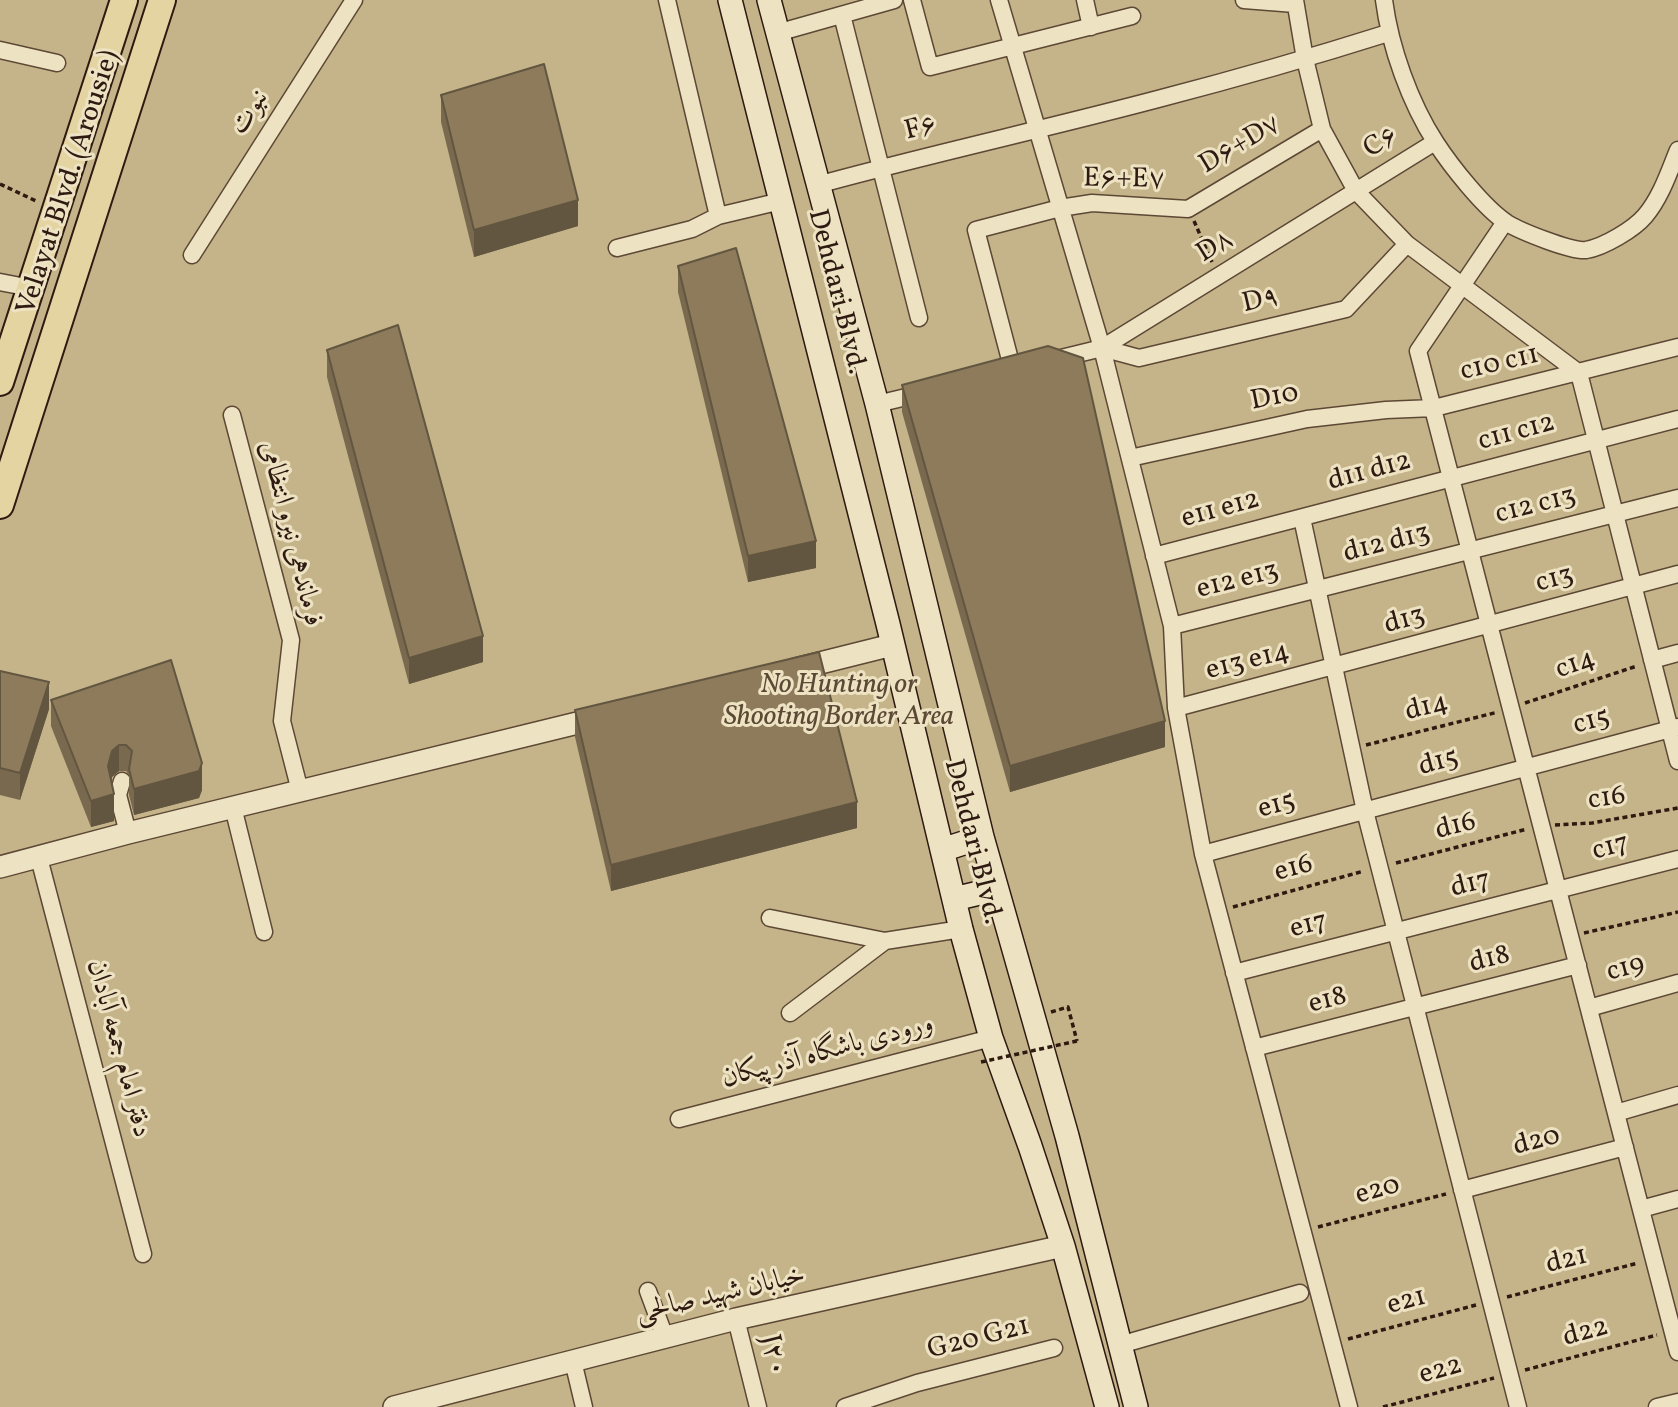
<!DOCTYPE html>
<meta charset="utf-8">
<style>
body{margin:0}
canvas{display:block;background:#e4d4a2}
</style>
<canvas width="1678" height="1407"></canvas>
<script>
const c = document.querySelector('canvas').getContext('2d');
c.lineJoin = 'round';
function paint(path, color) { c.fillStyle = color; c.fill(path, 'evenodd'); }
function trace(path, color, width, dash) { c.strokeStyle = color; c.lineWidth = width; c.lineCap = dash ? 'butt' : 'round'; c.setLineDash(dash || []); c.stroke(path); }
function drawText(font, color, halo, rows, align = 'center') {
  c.font = font + ' Vollkorn,Amiri,serif'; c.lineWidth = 6; c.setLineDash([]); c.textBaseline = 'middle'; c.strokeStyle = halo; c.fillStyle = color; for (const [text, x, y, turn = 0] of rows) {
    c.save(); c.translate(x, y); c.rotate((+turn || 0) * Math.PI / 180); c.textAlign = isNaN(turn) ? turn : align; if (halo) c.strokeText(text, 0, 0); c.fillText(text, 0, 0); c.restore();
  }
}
paint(new Path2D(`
 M 0,0 L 1678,0 L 1678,1407 L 0,1407 Z`), '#c5b489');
const minor = new Path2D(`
 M 667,0 L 718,216 L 781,201
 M 912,0 L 930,67 L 1132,16
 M 999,0 L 1102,348 L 1172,626 L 1176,708 L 1203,854 L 1349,1407
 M 1085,0 L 1091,27
 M 1244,0 L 1295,4
 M 1295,0 L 1305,59 L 1322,129 L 1356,191 L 1407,244 L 1579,373 L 1678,761
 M 1384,0 C 1390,47 1410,103 1436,143 C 1451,166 1484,208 1507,223 C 1520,231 1572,252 1586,250 C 1604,247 1634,229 1645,216 C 1661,197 1669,172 1678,150
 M 842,15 L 919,318
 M 777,33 L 894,0
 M 0,50 L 57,63
 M 817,185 C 930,154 1045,129 1158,99 C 1235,79 1312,57 1388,33
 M 1505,222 L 1418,351 L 1678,1352
 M 617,248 L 692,229 L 718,216
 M 192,255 L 354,0
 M 0,282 L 31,288
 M 1102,348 L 1139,358 L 1346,309 L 1407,244
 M 1053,360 L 1102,348 L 1435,142
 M 1013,371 L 976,230 L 1060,208 L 1092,203 L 1188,209 L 1322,129
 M 877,404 L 923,393
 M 232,415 L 291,640 L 282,721 L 300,791
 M 1130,458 L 1307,419 L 1386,410 L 1434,408 L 1678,347
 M 1302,518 L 1365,811 L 1518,1407
 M 1154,556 L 1678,419
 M 1172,626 L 1678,498
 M 1652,660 L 1678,653
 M 1176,708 L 1678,574
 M 122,781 L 118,795 L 128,833
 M 233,807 L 264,932
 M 1203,854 L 1678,727
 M 39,858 L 143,1254
 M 770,918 L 885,941 L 961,929
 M 1234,973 L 1678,859
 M 1589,1008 L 1678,983
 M 790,1013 L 885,941
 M 1254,1048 L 1578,965
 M 1616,1113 L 1678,1095
 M 679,1119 L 991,1038
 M 1462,1190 L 1625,1147
 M 1641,1209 L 1678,1199
 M 648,1291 L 665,1337
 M 736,1319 L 758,1407
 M 1120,1345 L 1300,1293
 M 573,1361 L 584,1407
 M 845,1407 L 917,1383 L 1054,1348
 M 1657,1407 L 1678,1402`);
const tertiary = new Path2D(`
 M 796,669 L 892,645
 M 0,867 L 128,833 L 602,717
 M 394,1407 L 736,1319 L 1063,1246`);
const secondary = new Path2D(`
 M 730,0 L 888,624 L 961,929 L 991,1038 L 1030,1146 L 1063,1246 L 1107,1407
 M 769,0 L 877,404 L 982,837 L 1067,1136 L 1136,1407
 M 942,850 L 982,837
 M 954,899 L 996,889`);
const primary = new Path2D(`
 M 0,382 L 124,0
 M 0,505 L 162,0`);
trace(minor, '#5c4835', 19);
trace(tertiary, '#5c4835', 24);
trace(secondary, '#2e1a11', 26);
trace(primary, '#2e1a11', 30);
trace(new Path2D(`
 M 0,184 L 36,201
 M 1194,221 L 1212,262
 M 1525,703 L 1637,666
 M 1366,745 L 1498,712
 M 1555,825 L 1592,823 L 1678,808
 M 1396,863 L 1527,829
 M 1233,907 L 1364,871
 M 1584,933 L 1678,912
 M 1051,1012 L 1068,1007 L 1077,1041
 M 1318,1227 L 1446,1194
 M 1507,1297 L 1638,1263
 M 1348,1339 L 1476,1305
 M 1525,1370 L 1657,1335
 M 1383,1407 L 1494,1378`), '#2e1a11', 3.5, [5, 3.5]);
trace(minor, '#ede3c3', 16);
trace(tertiary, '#ede3c3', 21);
trace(secondary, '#ede3c3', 23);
trace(primary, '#e4d4a2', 26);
trace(new Path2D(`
 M 981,1062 L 1077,1041`), '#2e1a11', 3.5, [5, 3.5]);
paint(new Path2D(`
 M 441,95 L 578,226 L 474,257 L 441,122 Z
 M 678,266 L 816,568 L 748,582 L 678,292 Z
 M 327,350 L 483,662 L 409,684 L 327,377 Z
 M 902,385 L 1165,747 L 1010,792 L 902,412 Z
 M 0,671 L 49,709 L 20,800 L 0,795 Z
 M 51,700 L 202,790 L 199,798 L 134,815 L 129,795 L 129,775 L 126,771 L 119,771 L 112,777 L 111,781 L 114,821 L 91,827 L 51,726 Z
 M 575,710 L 857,828 L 611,891 L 575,737 Z`), '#796a4f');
paint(new Path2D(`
 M 578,200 L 578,226 L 474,257 L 474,230 Z
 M 816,541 L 816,568 L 748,582 L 748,556 Z
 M 483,636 L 483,662 L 409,684 L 409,658 Z
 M 49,682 L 49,709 L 20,800 L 20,773 Z
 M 1165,721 L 1165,747 L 1010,792 L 1010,766 Z
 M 119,745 L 119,771 L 112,777 L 108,793 L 108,766 L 112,751 Z
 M 202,763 L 202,790 L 199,798 L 134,815 L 134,789 Z
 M 114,794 L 114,821 L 91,827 L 91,801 Z
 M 857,802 L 857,828 L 611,891 L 611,865 Z`), '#635640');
const building = new Path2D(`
 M 544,64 L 578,200 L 474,230 L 441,95 Z
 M 736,248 L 816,541 L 748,556 L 678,266 Z
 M 398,325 L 483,636 L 409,658 L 327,350 Z
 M 1048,346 L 1083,358 L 1165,721 L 1010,766 L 902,385 Z
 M 819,652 L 857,802 L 611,865 L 575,710 Z
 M 171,660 L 202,763 L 199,771 L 134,789 L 129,769 L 132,751 L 126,745 L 119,745 L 112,751 L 108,766 L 114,794 L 91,801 L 51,700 Z
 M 0,671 L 49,682 L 20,773 L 0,768 Z`);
paint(building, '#8d7b5c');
trace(building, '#635640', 2);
drawText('28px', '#2e1a11', '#ede3c3', [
 ["نبوت",251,113,-58],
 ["F۶",921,130,-14],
 ["C۶",1382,144,-32],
 ["D۶+D۷",1241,146,-31],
 ["E۶+E۷",1124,181,1],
 ["Velayat Blvd. (Arousie)",70,183,-72],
 ["D۸",1216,248,-32],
 ["Dehdari Blvd.",835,292,76],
 ["D۹",1261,302,-13],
 ["c10 c11",1500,365,-13],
 ["D10",1275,399,-11],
 ["c11 c12",1517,434,-15],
 ["d11 d12",1370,473,-15],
 ["c12 c13",1536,507,-14],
 ["e11 e12",1221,511,-15],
 ["فرماندهی نیرو انتظامی",289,534,76],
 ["d12 d13",1387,545,-14],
 ["c13",1555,581,-15],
 ["e12 e13",1238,582,-14],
 ["d13",1405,622,-15],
 ["e13 e14",1248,663,-14],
 ["c14",1576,666,-19],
 ["d14",1427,709,-14],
 ["c15",1592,723,-15],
 ["d15",1439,764,-15],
 ["c16",1607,800,-8],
 ["e15",1277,807,-15],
 ["d16",1456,828,-14],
 ["Dehdari Blvd.",971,842,76],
 ["c17",1611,849,-15],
 ["e16",1294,870,-15],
 ["d17",1471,886,-14],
 ["e17",1309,927,-14],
 ["d18",1490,961,-14],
 ["c19",1626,970,-15],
 ["e18",1328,1002,-14],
 ["دفتر امام جمعه آبادان",117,1049,75],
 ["ورودی باشگاه آذرپیکان",828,1053,-15],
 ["d20",1537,1143,-15],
 ["e20",1378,1192,-15],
 ["d21",1567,1262,-14],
 ["خیابان شهید صالحی",721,1296,-13],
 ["e21",1407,1303,-15],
 ["d22",1586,1334,-15],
 ["G20 G21",979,1340,-14],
 ["J۲۰",772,1356,76],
 ["e22",1441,1372,-15]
]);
drawText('italic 28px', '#5b4835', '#ede3c3', [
 ["No Hunting or",839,687],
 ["Shooting Border Area",839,719]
]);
</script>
